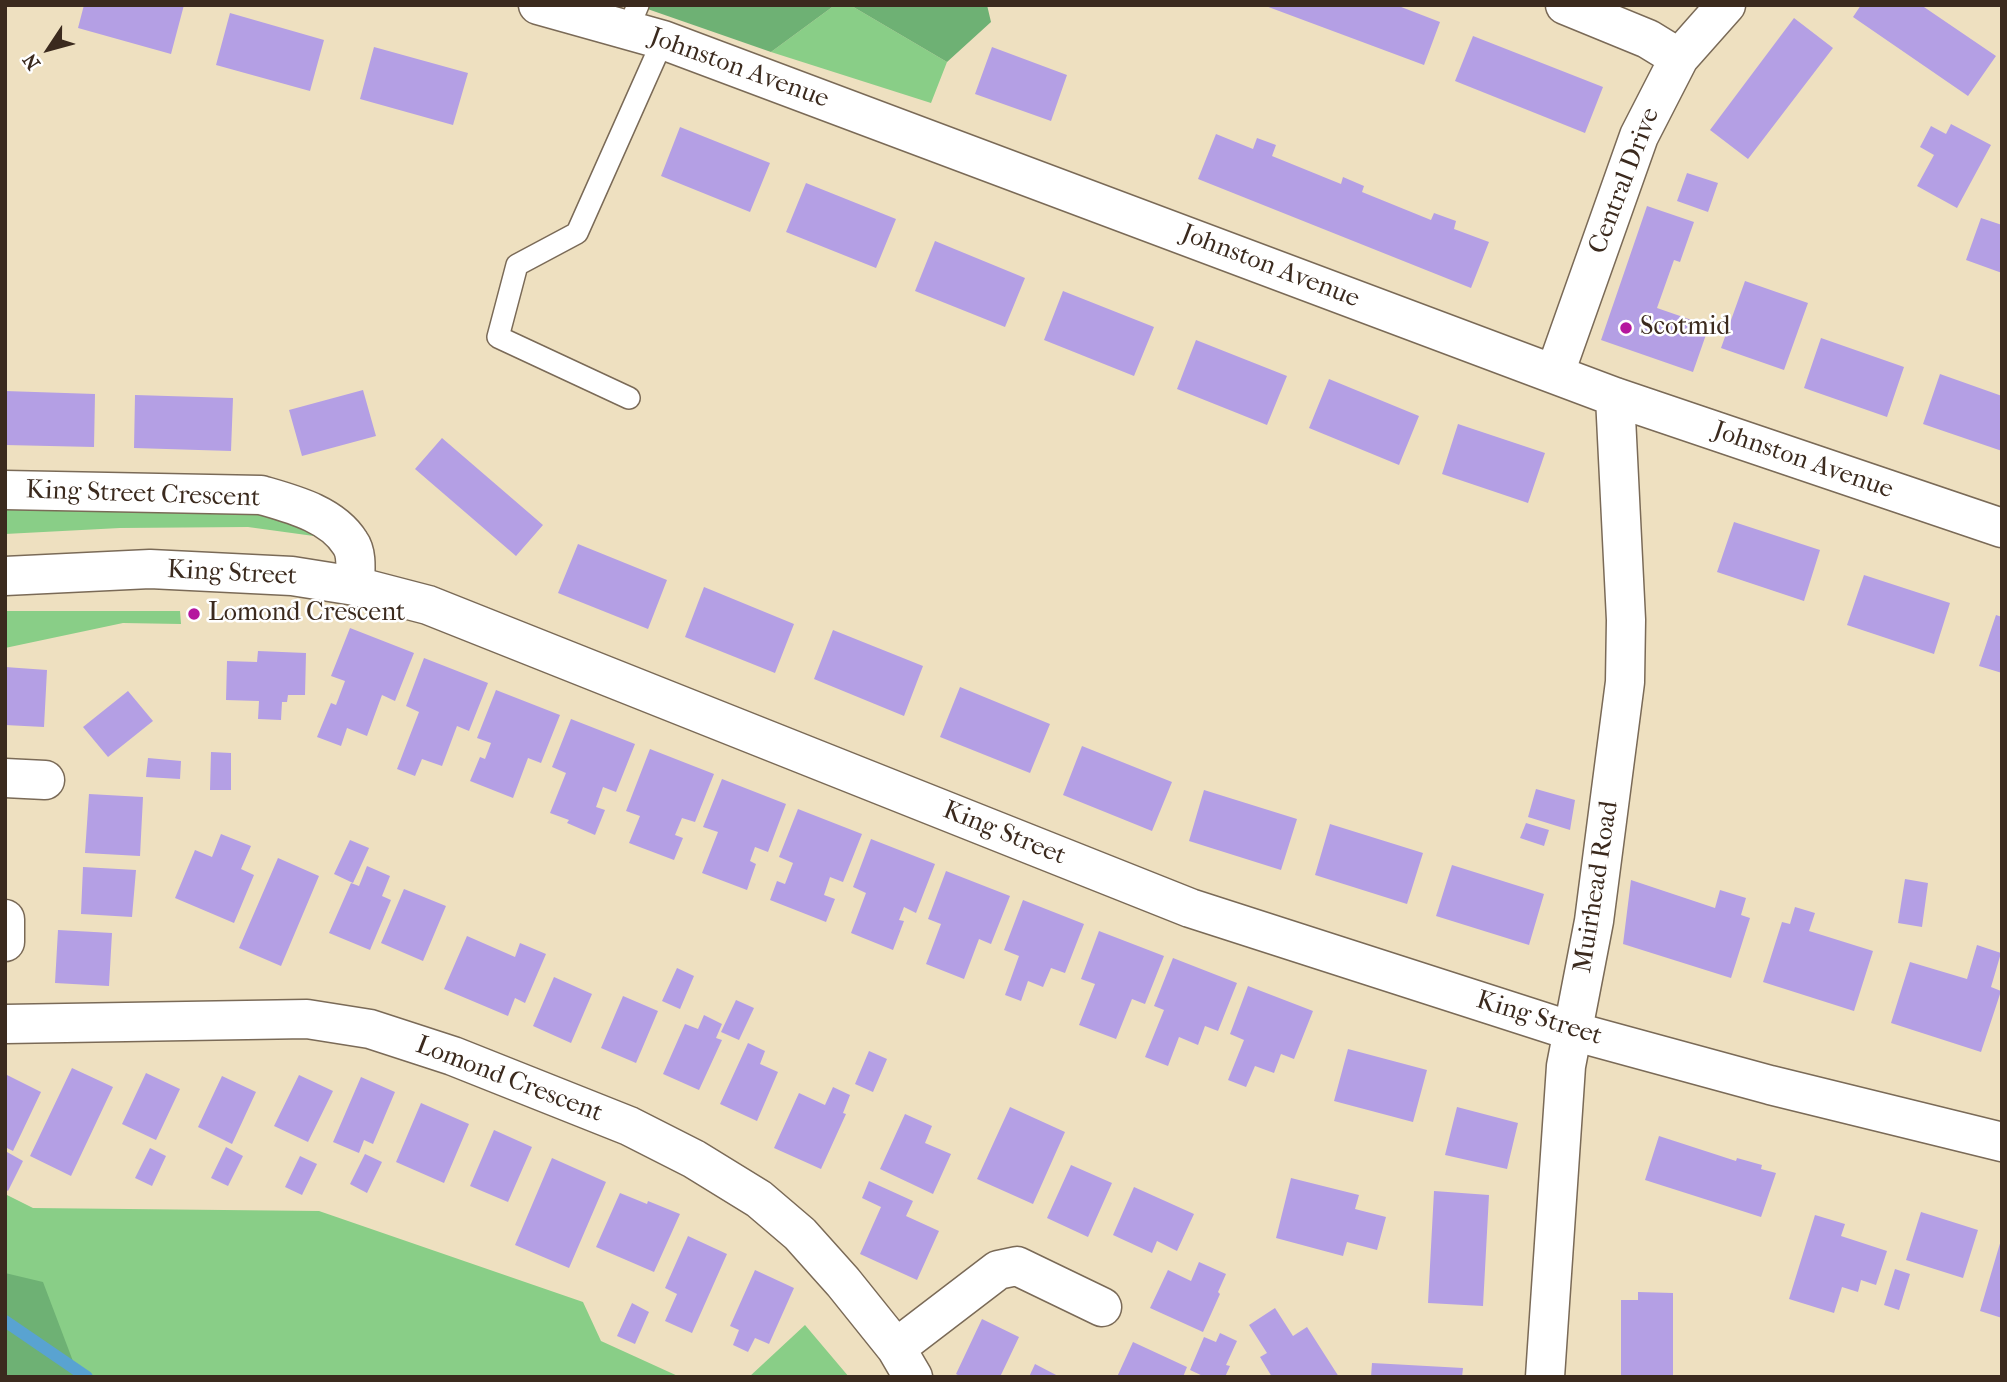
<!DOCTYPE html>
<style>
body{margin:0}
#map{position:relative;width:2007px;height:1382px;overflow:hidden;background:#eee0c0;font-family:"IM FELL French Canon",serif}
canvas{display:block}
.frame{position:absolute;inset:0;border:7px solid #3b2a1e;pointer-events:none}
.north{position:absolute;left:14px;top:14px;width:70px;height:70px;-webkit-text-stroke:5px #fff;paint-order:stroke;rotate:234deg;font-size:19px;font-weight:700;line-height:28px;text-align:center;color:#3b2a1e}
.north::after{content:'';display:block;margin:auto;width:24px;height:32px;background:#3b2a1e;clip-path:polygon(50% 0,100% 100%,50% 72%,0 100%)}
</style>
<div id="map">
<canvas width="2007" height="1382"></canvas>
<div class="frame"></div>
<div class="north">N</div>
</div>
<script>
const c = document.querySelector('canvas').getContext('2d');
c.lineJoin = 'round';
function paint(path, color) { c.fillStyle = color; c.fill(path, 'evenodd'); }
function trace(path, color, width, dash) { c.strokeStyle = color; c.lineWidth = width; c.lineCap = dash ? 'butt' : 'round'; c.setLineDash(dash || []); c.stroke(path); }
function drawText(font, color, halo, rows, align = 'center') {
  c.font = font + ' "IM FELL French Canon",serif'; c.lineWidth = 5; c.setLineDash([]); c.textBaseline = 'middle'; c.strokeStyle = halo; c.fillStyle = color; for (const [text, x, y, turn = 0] of rows) {
    c.save(); c.translate(x, y); c.rotate((+turn || 0) * Math.PI / 180); c.textAlign = isNaN(turn) ? turn : align; if (halo) c.strokeText(text, 0, 0); c.fillText(text, 0, 0); c.restore();
  }
}
paint(new Path2D(`
 M 835,5 L 850,5 L 947,62 L 931,103 L 771,52 Z
 M 5,500 L 227,506 L 283,516 L 321,537 L 248,527 L 120,528 L 5,534 Z
 M 5,611 L 180,611 L 181,624 L 123,623 L 5,648 Z
 M 5,1194 L 33,1208 L 319,1211 L 583,1302 L 601,1341 L 680,1377 L 5,1377 Z
 M 805,1325 L 849,1377 L 749,1377 Z`), '#89ce87');
paint(new Path2D(`
 M 636,5 L 835,5 L 771,52 Z
 M 850,5 L 987,5 L 991,22 L 947,62 Z
 M 5,1273 L 43,1282 L 79,1377 L 5,1377 Z`), '#6eb174');
trace(new Path2D(`
 M 5,1321 L 87,1377`), '#59a3d1', 12);
paint(new Path2D(`
 M 84,5 L 184,5 L 171,54 L 78,28 Z
 M 1263,5 L 1396,5 L 1440,22 L 1424,65 Z
 M 1861,5 L 1921,5 L 1996,56 L 1968,96 L 1853,17 Z
 M 230,13 L 324,40 L 310,91 L 216,65 Z
 M 1794,18 L 1833,48 L 1748,159 L 1710,130 Z
 M 1473,36 L 1603,87 L 1585,133 L 1455,81 Z
 M 374,47 L 468,73 L 453,125 L 360,99 Z
 M 992,47 L 1067,75 L 1051,121 L 975,94 Z
 M 1951,124 L 1991,145 L 1957,208 L 1917,186 L 1934,155 L 1920,147 L 1931,126 L 1946,134 Z
 M 680,127 L 770,163 L 750,212 L 661,176 Z
 M 1216,134 L 1253,149 L 1257,138 L 1276,145 L 1272,156 L 1341,184 L 1343,177 L 1364,186 L 1362,192 L 1431,220 L 1434,213 L 1456,221 L 1454,229 L 1489,242 L 1471,288 L 1198,179 Z
 M 1687,173 L 1718,183 L 1708,212 L 1677,201 Z
 M 806,183 L 896,219 L 876,268 L 786,232 Z
 M 1647,206 L 1694,222 L 1680,262 L 1674,260 L 1657,308 L 1709,326 L 1693,372 L 1601,340 Z
 M 1981,218 L 2002,225 L 2002,273 L 1966,260 Z
 M 935,241 L 1025,278 L 1005,327 L 915,291 Z
 M 1745,281 L 1808,303 L 1784,370 L 1721,348 Z
 M 1063,291 L 1154,327 L 1134,376 L 1044,340 Z
 M 1821,338 L 1904,367 L 1887,417 L 1804,388 Z
 M 1196,340 L 1287,376 L 1267,425 L 1177,389 Z
 M 1940,374 L 2002,396 L 2002,451 L 1923,424 Z
 M 1329,379 L 1419,416 L 1399,465 L 1309,428 Z
 M 363,390 L 376,436 L 302,456 L 289,410 Z
 M 5,391 L 95,394 L 94,447 L 5,445 Z
 M 135,395 L 233,398 L 231,451 L 134,448 Z
 M 1458,424 L 1545,453 L 1528,503 L 1442,474 Z
 M 442,438 L 543,525 L 516,556 L 415,469 Z
 M 1734,522 L 1820,550 L 1804,601 L 1717,572 Z
 M 578,544 L 667,580 L 648,629 L 558,593 Z
 M 1864,575 L 1950,603 L 1934,654 L 1847,625 Z
 M 704,587 L 794,624 L 775,673 L 685,637 Z
 M 1996,615 L 2002,617 L 2002,673 L 1979,666 Z
 M 350,628 L 414,653 L 395,701 L 382,695 L 367,736 L 347,728 L 341,746 L 317,737 L 331,703 L 336,705 L 345,681 L 331,676 Z
 M 833,630 L 923,666 L 904,716 L 814,679 Z
 M 258,651 L 306,653 L 305,695 L 288,695 L 287,702 L 282,702 L 281,720 L 258,719 L 259,701 L 226,700 L 227,661 L 257,662 Z
 M 424,658 L 488,683 L 469,731 L 457,726 L 442,766 L 422,759 L 415,776 L 397,769 L 419,712 L 406,706 Z
 M 5,667 L 47,670 L 44,727 L 5,725 Z
 M 960,687 L 1050,724 L 1030,773 L 940,737 Z
 M 496,690 L 560,715 L 541,763 L 528,758 L 513,798 L 470,781 L 480,757 L 485,759 L 491,743 L 477,738 Z
 M 128,691 L 153,721 L 108,757 L 83,727 Z
 M 571,719 L 635,744 L 616,792 L 603,787 L 596,807 L 605,810 L 595,835 L 567,823 L 569,820 L 550,813 L 566,773 L 552,767 Z
 M 1082,746 L 1172,782 L 1152,831 L 1063,795 Z
 M 650,749 L 714,774 L 695,822 L 682,818 L 675,835 L 683,838 L 674,860 L 629,843 L 640,816 L 626,811 Z
 M 211,752 L 231,753 L 231,790 L 210,790 Z
 M 148,758 L 181,761 L 180,779 L 146,777 Z
 M 722,779 L 786,804 L 768,852 L 755,847 L 750,861 L 756,864 L 747,890 L 702,873 L 718,832 L 703,827 Z
 M 1536,789 L 1575,800 L 1570,830 L 1528,817 Z
 M 1204,790 L 1297,819 L 1281,870 L 1189,841 Z
 M 89,794 L 143,797 L 140,856 L 85,853 Z
 M 798,809 L 862,834 L 843,882 L 830,877 L 824,895 L 835,899 L 826,922 L 770,900 L 777,881 L 785,884 L 793,863 L 779,857 Z
 M 1526,823 L 1549,830 L 1544,846 L 1520,838 Z
 M 1330,824 L 1423,853 L 1407,904 L 1315,875 Z
 M 221,834 L 251,846 L 241,869 L 254,875 L 234,923 L 175,898 L 195,850 L 212,857 Z
 M 871,839 L 935,864 L 916,913 L 904,907 L 899,920 L 904,921 L 893,950 L 851,933 L 866,893 L 853,887 Z
 M 350,840 L 369,848 L 353,883 L 334,874 Z
 M 278,858 L 319,876 L 281,966 L 239,948 Z
 M 1452,865 L 1544,894 L 1529,945 L 1436,916 Z
 M 367,866 L 390,876 L 382,896 L 391,900 L 370,950 L 329,933 L 351,883 L 359,886 Z
 M 83,867 L 136,870 L 132,917 L 81,914 Z
 M 946,871 L 1010,896 L 991,944 L 979,939 L 964,979 L 926,964 L 941,924 L 928,919 Z
 M 1905,879 L 1928,883 L 1922,927 L 1898,923 Z
 M 1631,880 L 1715,908 L 1720,890 L 1746,898 L 1741,915 L 1750,918 L 1731,978 L 1623,944 Z
 M 404,889 L 446,906 L 423,961 L 381,943 Z
 M 1023,900 L 1084,924 L 1065,973 L 1051,968 L 1043,987 L 1028,981 L 1021,1001 L 1005,995 L 1019,956 L 1004,950 Z
 M 1795,907 L 1815,913 L 1809,931 L 1873,951 L 1854,1011 L 1763,982 L 1782,922 L 1790,924 Z
 M 58,930 L 112,933 L 109,986 L 55,983 Z
 M 1099,931 L 1164,956 L 1145,1004 L 1132,999 L 1116,1039 L 1079,1025 L 1095,984 L 1081,979 Z
 M 467,936 L 515,957 L 520,943 L 546,954 L 525,1003 L 515,998 L 508,1016 L 444,989 Z
 M 1977,945 L 2001,953 L 1991,987 L 2001,991 L 1981,1052 L 1891,1023 L 1910,962 L 1967,979 Z
 M 1173,958 L 1237,983 L 1218,1031 L 1205,1026 L 1198,1045 L 1179,1037 L 1168,1066 L 1145,1057 L 1164,1010 L 1154,1006 Z
 M 677,968 L 694,976 L 680,1009 L 662,1001 Z
 M 554,977 L 592,994 L 571,1043 L 533,1026 Z
 M 1248,986 L 1313,1011 L 1294,1059 L 1281,1054 L 1274,1073 L 1255,1066 L 1246,1087 L 1228,1080 L 1244,1040 L 1230,1034 Z
 M 623,996 L 658,1011 L 636,1063 L 601,1048 Z
 M 736,1000 L 754,1008 L 739,1040 L 721,1032 Z
 M 704,1015 L 722,1024 L 716,1038 L 722,1040 L 699,1090 L 663,1074 L 685,1024 L 698,1029 Z
 M 748,1043 L 765,1051 L 760,1064 L 778,1072 L 757,1121 L 720,1104 Z
 M 1348,1049 L 1427,1070 L 1413,1122 L 1334,1101 Z
 M 869,1051 L 887,1059 L 873,1092 L 855,1084 Z
 M 72,1068 L 113,1087 L 71,1176 L 30,1156 Z
 M 146,1073 L 180,1089 L 156,1140 L 122,1124 Z
 M 5,1074 L 41,1092 L 13,1151 L 5,1147 Z
 M 299,1075 L 333,1091 L 308,1142 L 274,1126 Z
 M 222,1076 L 256,1092 L 232,1144 L 198,1127 Z
 M 361,1077 L 395,1092 L 373,1144 L 364,1140 L 359,1153 L 333,1142 Z
 M 833,1087 L 850,1095 L 843,1113 L 846,1114 L 821,1169 L 774,1148 L 799,1093 L 825,1105 Z
 M 421,1103 L 469,1124 L 444,1183 L 396,1162 Z
 M 1010,1107 L 1065,1132 L 1033,1204 L 977,1179 Z
 M 1457,1107 L 1518,1123 L 1507,1169 L 1445,1155 Z
 M 905,1114 L 932,1126 L 925,1143 L 951,1154 L 933,1194 L 880,1169 Z
 M 494,1130 L 532,1147 L 508,1202 L 470,1186 Z
 M 1659,1136 L 1736,1161 L 1737,1158 L 1762,1165 L 1761,1169 L 1776,1173 L 1761,1217 L 1645,1180 Z
 M 226,1147 L 243,1156 L 228,1186 L 211,1178 Z
 M 150,1148 L 166,1156 L 152,1186 L 135,1178 Z
 M 7,1152 L 23,1161 L 8,1191 L 5,1189 Z
 M 365,1154 L 382,1162 L 367,1193 L 350,1184 Z
 M 300,1156 L 317,1164 L 302,1195 L 285,1187 Z
 M 552,1158 L 606,1182 L 569,1268 L 515,1245 Z
 M 1071,1165 L 1112,1183 L 1088,1237 L 1047,1218 Z
 M 1291,1178 L 1359,1195 L 1355,1209 L 1386,1217 L 1377,1250 L 1347,1242 L 1343,1256 L 1276,1238 Z
 M 869,1181 L 913,1201 L 906,1216 L 939,1231 L 917,1280 L 860,1254 L 881,1207 L 862,1198 Z
 M 1134,1187 L 1194,1214 L 1177,1251 L 1157,1241 L 1152,1253 L 1113,1235 Z
 M 1434,1191 L 1489,1195 L 1483,1306 L 1428,1303 Z
 M 620,1193 L 647,1204 L 648,1201 L 680,1214 L 654,1272 L 596,1247 Z
 M 1921,1212 L 1978,1230 L 1963,1278 L 1906,1260 Z
 M 1815,1215 L 1845,1224 L 1841,1236 L 1887,1251 L 1876,1285 L 1861,1280 L 1858,1292 L 1842,1287 L 1834,1313 L 1789,1299 Z
 M 688,1236 L 727,1254 L 692,1333 L 665,1321 L 677,1294 L 665,1288 Z
 M 2001,1240 L 2002,1240 L 2002,1318 L 1980,1311 Z
 M 1199,1262 L 1226,1274 L 1218,1292 L 1220,1294 L 1203,1332 L 1150,1308 L 1168,1270 L 1191,1281 Z
 M 1895,1269 L 1910,1274 L 1899,1310 L 1884,1305 Z
 M 755,1270 L 794,1288 L 769,1344 L 755,1338 L 748,1352 L 733,1345 L 739,1330 L 730,1326 Z
 M 1638,1292 L 1673,1293 L 1673,1377 L 1621,1377 L 1621,1300 L 1638,1300 Z
 M 632,1303 L 649,1312 L 635,1344 L 617,1336 Z
 M 1275,1308 L 1293,1336 L 1307,1327 L 1339,1377 L 1272,1377 L 1260,1357 L 1267,1353 L 1249,1325 Z
 M 982,1319 L 1019,1337 L 1000,1377 L 962,1377 L 956,1374 Z
 M 1220,1333 L 1237,1341 L 1226,1365 L 1230,1366 L 1225,1377 L 1205,1377 L 1190,1370 L 1204,1337 L 1216,1342 Z
 M 1133,1342 L 1187,1367 L 1183,1377 L 1117,1377 Z
 M 1372,1363 L 1463,1368 L 1462,1377 L 1371,1377 Z
 M 1035,1364 L 1060,1377 L 1029,1377 Z`), '#b49fe4');
const service = new Path2D(`
 M 628,29 L 638,5
 M 629,398 L 498,337 L 517,265 L 577,233 L 663,40`);
const minor = new Path2D(`
 M 538,5 L 663,40 L 1615,397 L 2002,528
 M 1565,5 L 1648,39 L 1679,58
 M 1555,373 L 1639,136 L 1679,58 L 1726,5
 M 5,490 L 261,495 C 292,504 332,514 350,543 C 358,554 355,573 355,586
 M 5,778 L 45,780
 M 5,919 L 5,942
 M 5,1024 L 307,1019 L 370,1029 L 453,1056 L 629,1126 L 694,1159 L 759,1199 L 800,1234 L 843,1282 L 896,1348 L 913,1377
 M 896,1348 L 998,1270 L 1017,1266 L 1102,1307
 M 1545,1377 L 1566,1066 L 1594,921 L 1625,682 L 1626,620 L 1615,397`);
const secondary = new Path2D(`
 M 5,576 L 150,569 L 292,576 L 355,586 L 428,605 L 1190,908 L 1572,1031 L 1770,1085 L 2002,1142`);
trace(service, '#7a6a57', 24);
trace(minor, '#7a6a57', 41);
trace(secondary, '#7a6a57', 41);
trace(service, '#fff', 21);
trace(minor, '#fff', 38);
trace(secondary, '#fff', 38);
for (const [x, y, r, color] of [
 [1626,328,7,"#b5179e"],
 [194,614,7,"#b5179e"]
]) { const dot = new Path2D(); dot.arc(x, y, r, 0, 2 * Math.PI); c.fillStyle = color; c.fill(dot); trace(dot, '#fff', 2.5); }
drawText('26px', '#3b2a1e', '#fff', [
 ["Johnston Avenue",739,69,20],
 ["Central Drive",1625,181,-69],
 ["Johnston Avenue",1270,267,21],
 ["Johnston Avenue",1803,461,19],
 ["King Street Crescent",143,495,2],
 ["King Street",232,574,3],
 ["King Street",1004,834,22],
 ["Muirhead Road",1597,887,-81],
 ["King Street",1539,1019,17],
 ["Lomond Crescent",509,1080,21]
]);
drawText('26px', '#3b2a1e', '#fff', [
 ["Scotmid",1640,328],
 ["Lomond Crescent",208,614]
], 'left');
</script>
